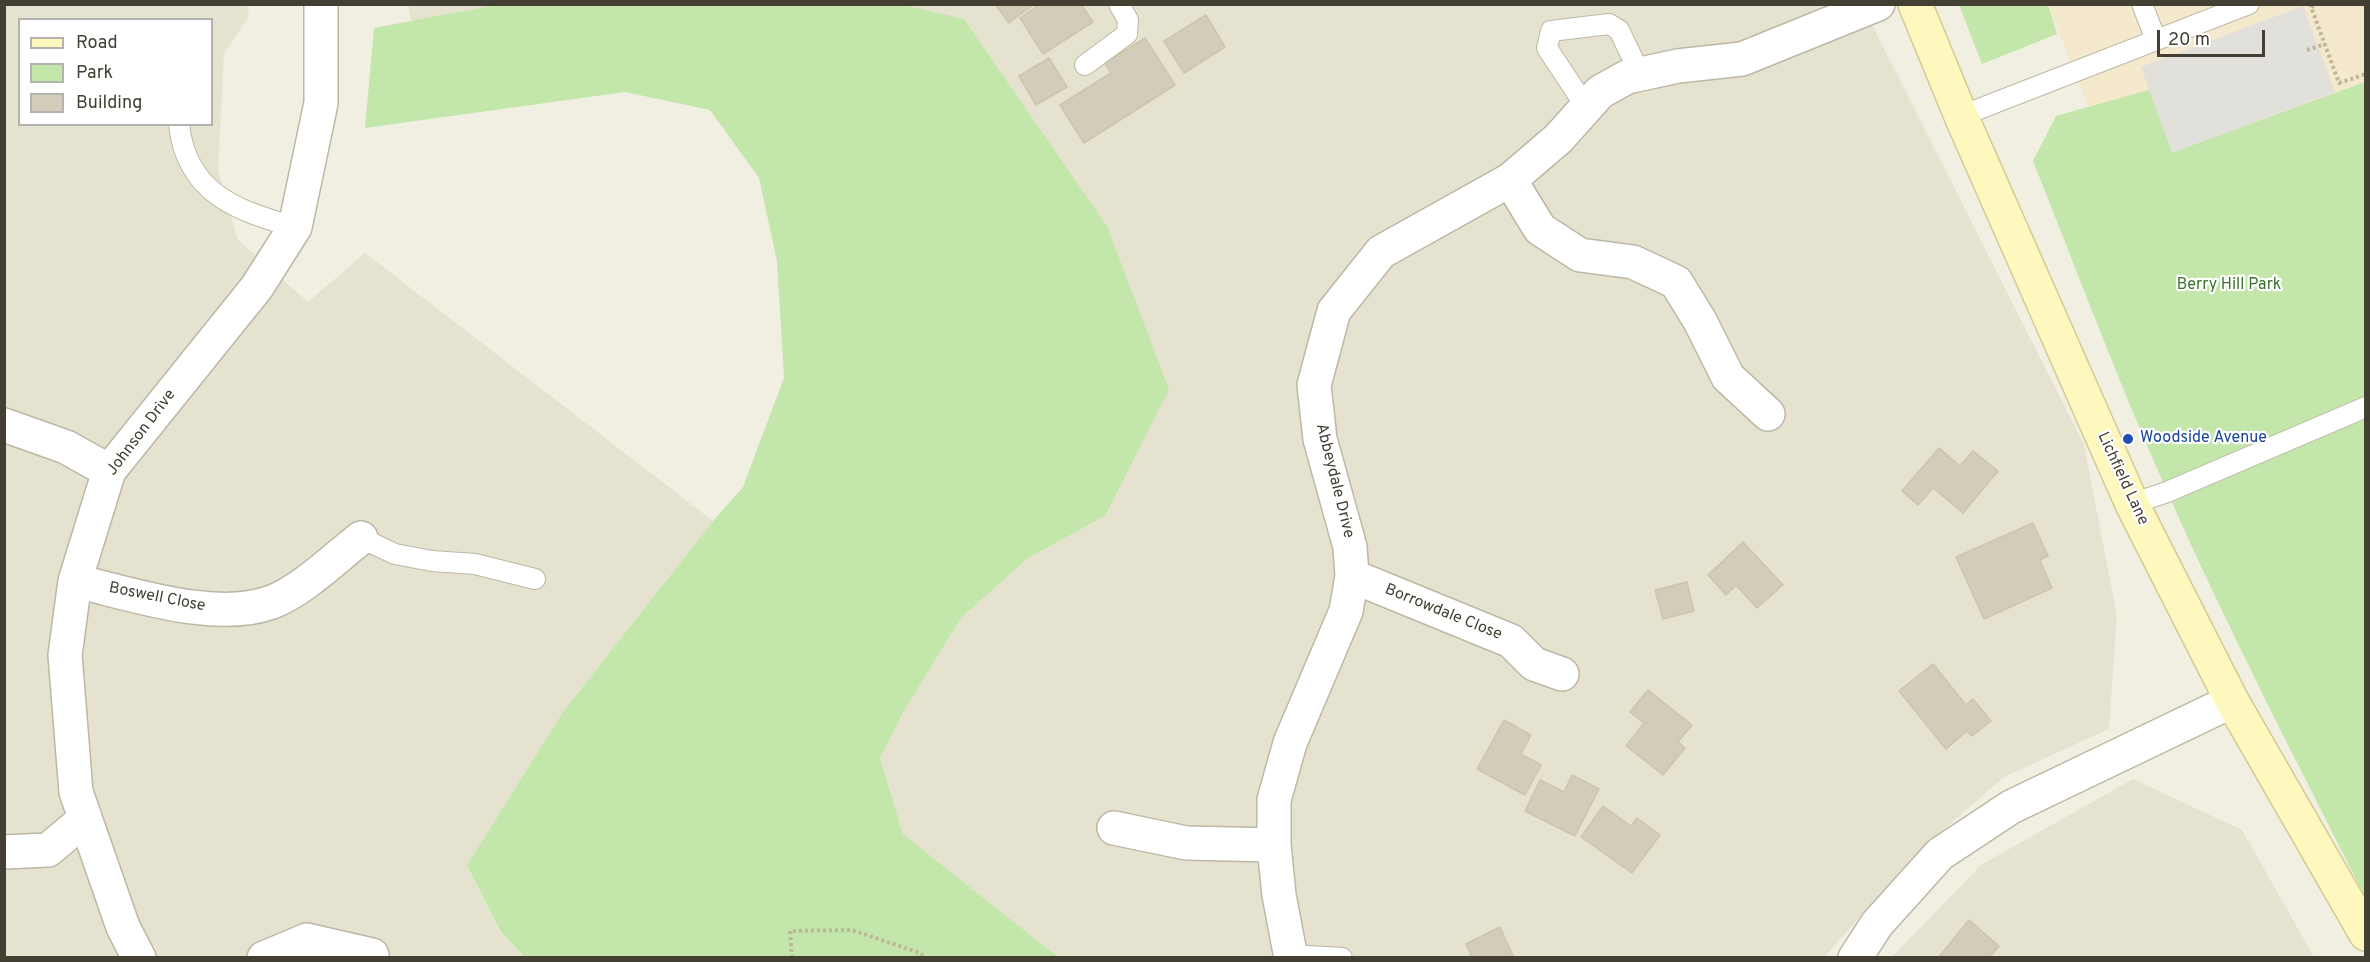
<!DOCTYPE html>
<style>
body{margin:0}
#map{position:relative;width:2370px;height:962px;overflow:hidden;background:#f1efe2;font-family:Overpass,sans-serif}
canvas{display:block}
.frame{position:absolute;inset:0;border:6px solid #433f33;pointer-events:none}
.legend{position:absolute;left:18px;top:18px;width:195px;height:108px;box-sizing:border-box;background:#fff;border:2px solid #b4b2ad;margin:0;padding:8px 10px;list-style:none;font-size:18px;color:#433f33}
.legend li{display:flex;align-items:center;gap:12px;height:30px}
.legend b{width:30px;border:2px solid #b4b2ad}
.scale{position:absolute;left:2157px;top:30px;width:108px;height:27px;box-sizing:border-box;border:3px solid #433f33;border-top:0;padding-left:8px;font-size:18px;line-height:21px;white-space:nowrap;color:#433f33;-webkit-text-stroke:4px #fff;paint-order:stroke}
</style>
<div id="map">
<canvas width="2370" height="962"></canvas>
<div class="frame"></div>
<ul class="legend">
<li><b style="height:8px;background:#fef8bf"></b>Road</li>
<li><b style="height:16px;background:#c3e6ab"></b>Park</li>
<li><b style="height:16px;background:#d3ccb8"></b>Building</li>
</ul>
<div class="scale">20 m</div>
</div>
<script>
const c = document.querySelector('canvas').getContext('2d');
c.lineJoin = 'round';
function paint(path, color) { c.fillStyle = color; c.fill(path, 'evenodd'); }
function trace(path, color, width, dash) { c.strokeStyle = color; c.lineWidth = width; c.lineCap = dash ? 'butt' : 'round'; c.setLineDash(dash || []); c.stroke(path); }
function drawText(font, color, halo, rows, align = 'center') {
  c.font = font + ' Overpass,sans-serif'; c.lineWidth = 4.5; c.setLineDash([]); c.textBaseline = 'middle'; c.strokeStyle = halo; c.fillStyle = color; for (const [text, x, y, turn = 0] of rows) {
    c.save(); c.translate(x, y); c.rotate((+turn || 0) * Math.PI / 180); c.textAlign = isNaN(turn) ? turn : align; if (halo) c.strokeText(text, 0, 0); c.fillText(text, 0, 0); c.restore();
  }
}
paint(new Path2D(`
 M 408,4 L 501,5 L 411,22 Z
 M 5,5 L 247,5 L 249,16 L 224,54 L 218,170 L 238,240 L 308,302 L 365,253 L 713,521 L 563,712 L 467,865 L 499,931 L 525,957 L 5,958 ZM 20,20 L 212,20 L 212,124 L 20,124 Z
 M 899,5 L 1862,5 L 2084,445 L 2117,616 L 2109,729 L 2004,777 L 1919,851 L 1824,957 L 1058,957 L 903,834 L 880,758 L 904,711 L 961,618 L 1028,558 L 1105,516 L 1107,226 L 964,19 Z
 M 2133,779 L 2242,830 L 2314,957 L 1891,958 L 1981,865 Z`), '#e5e2d0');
paint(new Path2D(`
 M 2048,5 L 2365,5 L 2365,97 L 2117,180 Z`), '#f4e9cd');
paint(new Path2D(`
 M 899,4 L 964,19 L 1107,226 L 1169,390 L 1105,516 L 1028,558 L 961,618 L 904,711 L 880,758 L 903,834 L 1058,957 L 525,957 L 500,931 L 467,865 L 563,712 L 713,521 L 743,487 L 784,378 L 777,261 L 759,178 L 710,110 L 625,92 L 365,128 L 374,28 L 501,4 Z
 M 1959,5 L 2048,5 L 2057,34 L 1982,64 Z
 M 2365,82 L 2365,897 C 2297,762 2227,628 2166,489 C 2118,381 2077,271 2033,161 L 2056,116 L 2149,90 L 2173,152 Z`), '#c3e6ab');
paint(new Path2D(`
 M 2303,6 L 2335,92 L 2172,153 L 2141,67 Z`), '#e1e0db');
const building = new Path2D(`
 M 995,4 L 1034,4 L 1009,23 Z
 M 1040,4 L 1081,4 L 1093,22 L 1043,54 L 1020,18 Z
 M 1206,15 L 1225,47 L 1184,73 L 1164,41 Z
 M 1145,38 L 1175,85 L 1084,143 L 1060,105 L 1111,73 L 1105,63 Z
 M 1049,58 L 1067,87 L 1036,105 L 1019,76 Z
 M 1939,448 L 1960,466 L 1973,451 L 1998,471 L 1963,513 L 1933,488 L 1918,505 L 1902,491 Z
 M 2033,523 L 2048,556 L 2040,560 L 2052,588 L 1984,619 L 1956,557 Z
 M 1743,542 L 1783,585 L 1757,608 L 1736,585 L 1726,595 L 1708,575 Z
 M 1687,582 L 1694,611 L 1663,619 L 1655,590 Z
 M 1933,664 L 1966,705 L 1973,699 L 1991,721 L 1972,736 L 1967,731 L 1946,749 L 1899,691 Z
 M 1648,690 L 1692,725 L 1678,742 L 1685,748 L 1663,775 L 1626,746 L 1644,723 L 1630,712 Z
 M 1504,720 L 1531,735 L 1521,754 L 1541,765 L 1525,795 L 1477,769 Z
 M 1572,775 L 1599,789 L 1575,836 L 1525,811 L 1540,780 L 1564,792 Z
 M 1603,806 L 1631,826 L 1637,818 L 1660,835 L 1632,873 L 1581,837 Z
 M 1969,920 L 1999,946 L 1989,958 L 1938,958 Z
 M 1500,927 L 1514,958 L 1472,958 L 1466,944 Z`);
paint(building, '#d3ccb8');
trace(building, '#cdc5ab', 1.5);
const lane = new Path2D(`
 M 2142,4 L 2156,40
 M 1085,65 L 1127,34 L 1128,20 L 1119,4
 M 1586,107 L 1547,48 L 1551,31 L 1609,24 L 1619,30 L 1640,74
 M 1961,116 L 2249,4
 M 179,124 C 186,193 237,211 295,227
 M 2132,504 L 2167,492 L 2366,407
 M 361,538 L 395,554 L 432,561 L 475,564 L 535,579
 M 1291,955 L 1342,958`);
const street = new Path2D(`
 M 1510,180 L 1540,229 L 1580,255 L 1633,262 L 1676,282 L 1700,321 L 1728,377 L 1768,414
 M 4,425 L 66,447 L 109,471
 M 1352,576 L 1511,641 L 1534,664 L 1562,674
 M 75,581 C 133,594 215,623 272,602 C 303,590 335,558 361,538
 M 1114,828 L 1186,843 L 1274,845
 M 4,852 L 48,850 L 85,819
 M 139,958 L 123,927 L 76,792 L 65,655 L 75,581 L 109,471 L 257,287 L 295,227 L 321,103 L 321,4
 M 264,958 L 307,940 L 372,955
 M 1291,958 L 1279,895 L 1274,845 L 1274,800 L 1290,743 L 1346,611 L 1352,576 L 1350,547 L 1320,439 L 1314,385 L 1334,311 L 1381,252 L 1510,180 L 1559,138 L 1600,92 L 1627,77 L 1678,66 L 1742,59 L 1878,4
 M 1855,958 L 1877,924 L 1940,854 L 2011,807 L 2232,701`);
const secondary = new Path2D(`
 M 1915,4 L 1961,116 L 2132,504 L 2232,701 L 2366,934`);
trace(lane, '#bcb8a5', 22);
trace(street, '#bcb8a5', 36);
trace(secondary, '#d2ca92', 36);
trace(new Path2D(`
 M 2310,4 L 2339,83 L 2366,74
 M 2311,7 L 2318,4
 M 2307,50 L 2325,44
 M 792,958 L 790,931 L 852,930 L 917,952 L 926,958`), '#beb697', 4, [3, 3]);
trace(lane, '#fff', 20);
trace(street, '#fff', 33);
trace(secondary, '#fef8bf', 33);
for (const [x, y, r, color] of [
 [2128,439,6,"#1a4fb4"]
]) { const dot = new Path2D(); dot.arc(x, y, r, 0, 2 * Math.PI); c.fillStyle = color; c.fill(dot); trace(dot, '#fff', 2); }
drawText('16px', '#397327', '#fff', [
 ["Berry Hill Park",2229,286]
]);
drawText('16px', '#433f33', '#fff', [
 ["Johnson Drive",142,433,-53],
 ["Lichfield Lane",2122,479,65],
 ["Abbeydale Drive",1334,481,76],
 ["Boswell Close",157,598,11],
 ["Borrowdale Close",1443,613,22]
]);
drawText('16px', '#164399', '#fff', [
 ["Woodside Avenue",2140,439]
], 'left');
</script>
